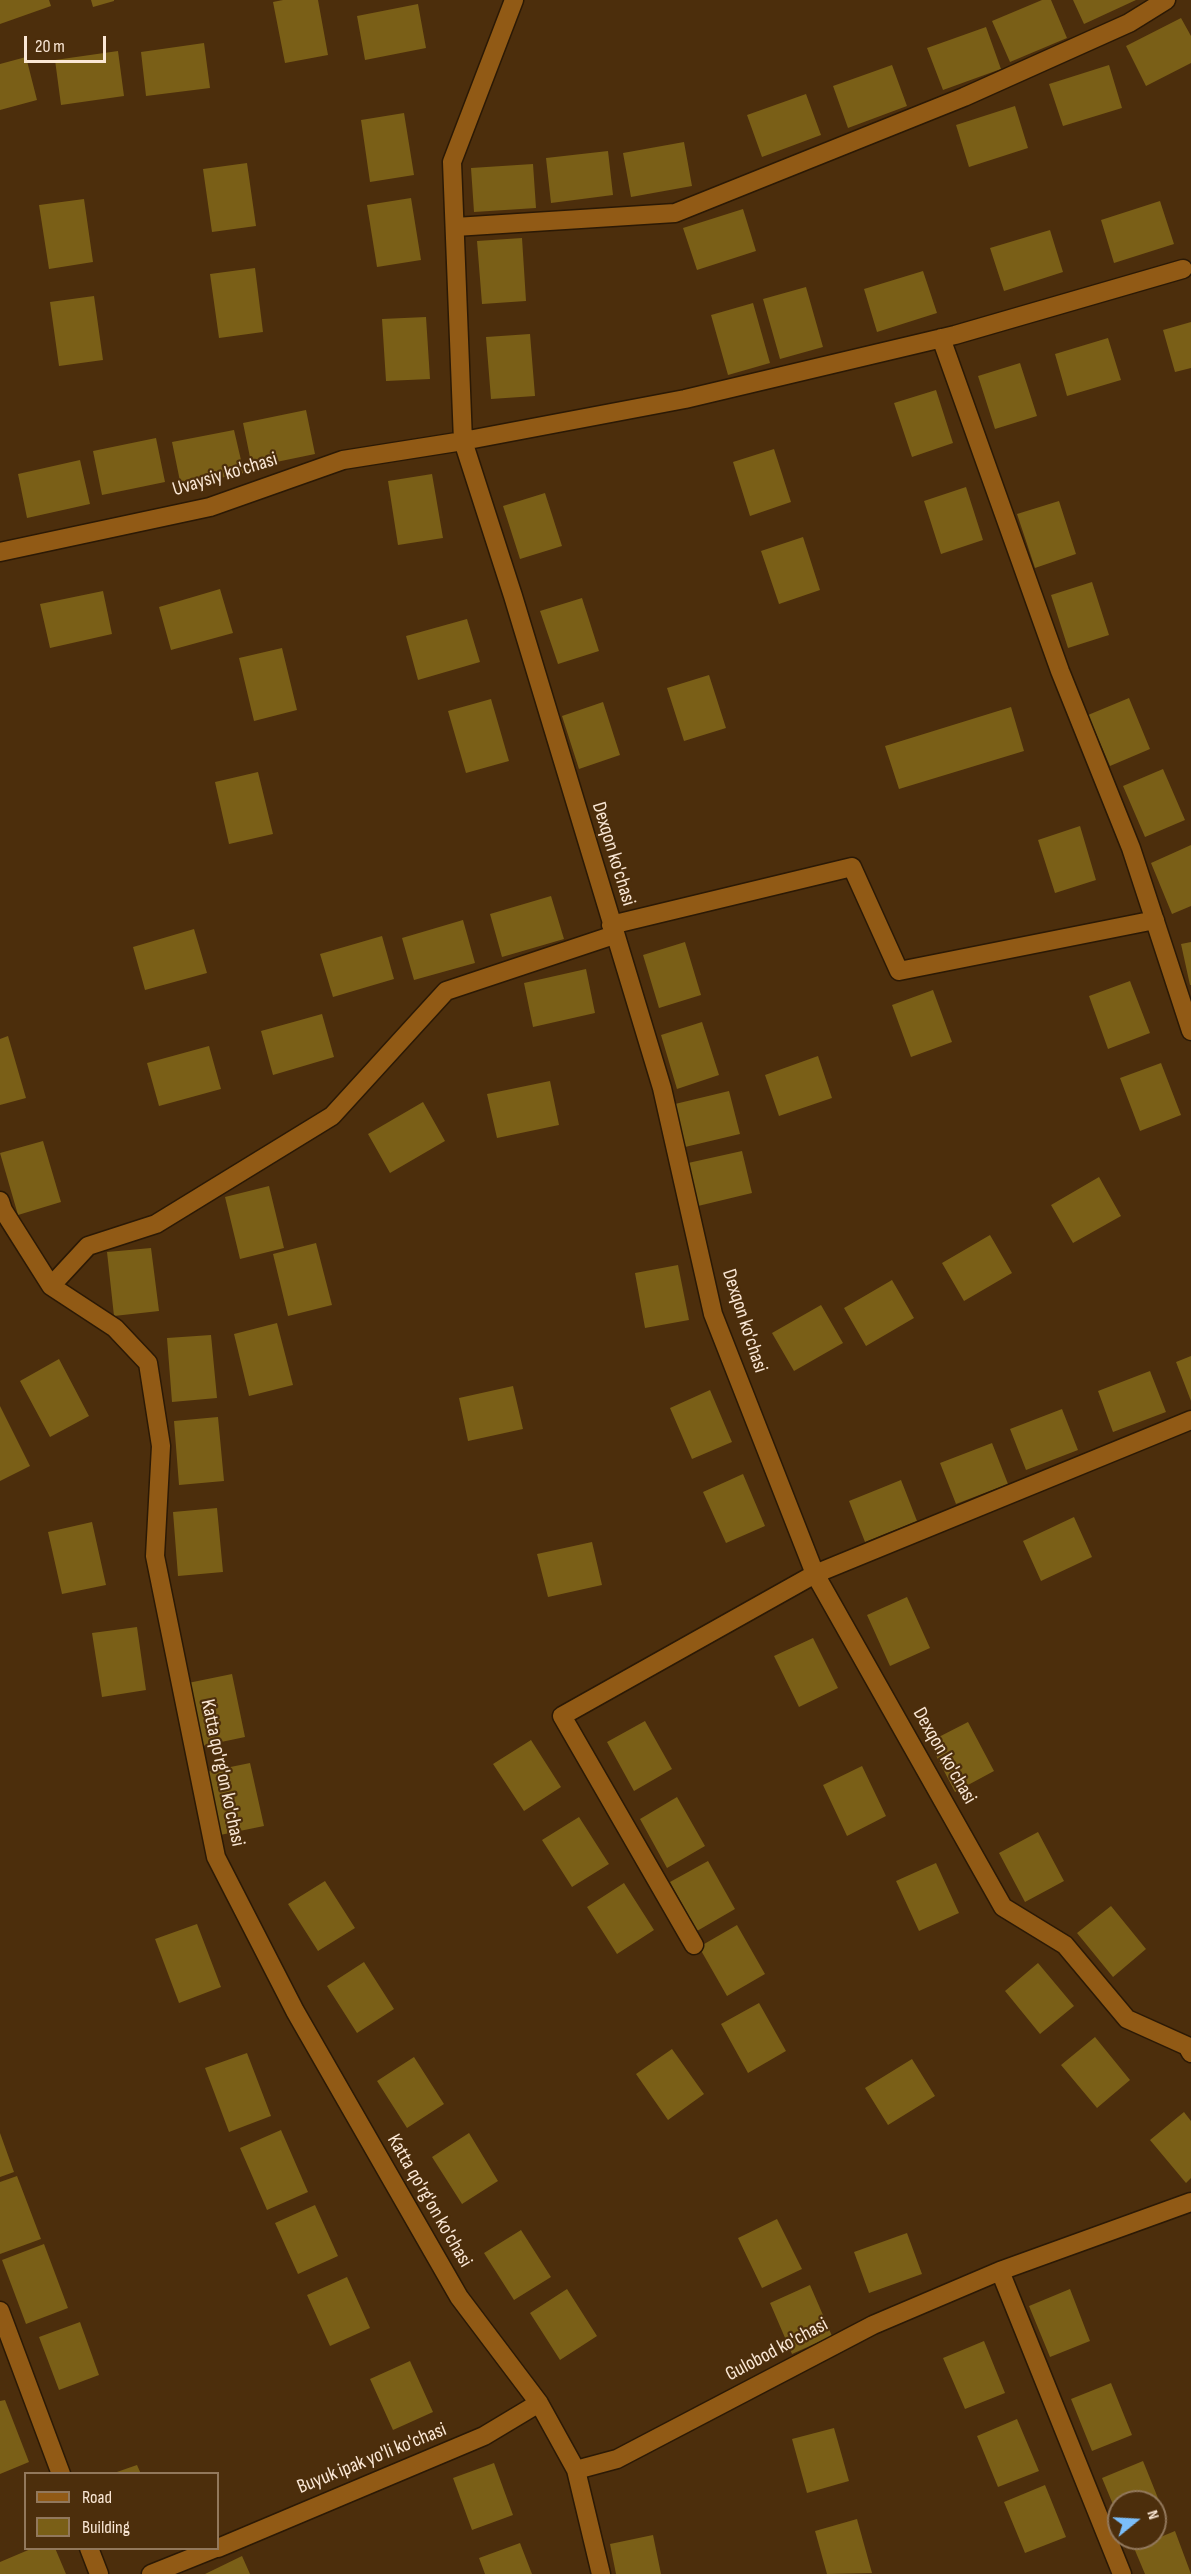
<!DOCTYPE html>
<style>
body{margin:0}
#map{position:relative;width:1191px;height:2574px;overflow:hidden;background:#4c2e0c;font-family:"Sofia Sans Condensed",sans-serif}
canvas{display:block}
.legend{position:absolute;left:24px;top:2472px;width:195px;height:78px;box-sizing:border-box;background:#4c2e0c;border:2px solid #92785c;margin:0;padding:8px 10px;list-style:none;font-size:18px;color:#fae7d5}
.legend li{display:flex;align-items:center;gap:12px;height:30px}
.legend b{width:30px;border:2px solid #92785c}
.north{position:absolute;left:1107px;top:2490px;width:60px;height:60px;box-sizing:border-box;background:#4c2e0c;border:2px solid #92785c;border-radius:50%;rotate:72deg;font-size:16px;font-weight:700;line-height:24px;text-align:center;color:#fae7d5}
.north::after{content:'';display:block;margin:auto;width:21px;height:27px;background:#7bbef9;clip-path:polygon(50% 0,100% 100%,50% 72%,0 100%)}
.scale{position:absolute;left:24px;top:36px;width:82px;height:27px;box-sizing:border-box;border:3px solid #fae7d5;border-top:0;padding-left:8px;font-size:18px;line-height:21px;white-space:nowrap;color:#fae7d5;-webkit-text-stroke:4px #4c2e0c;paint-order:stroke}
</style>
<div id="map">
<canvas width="1191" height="2574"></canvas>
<ul class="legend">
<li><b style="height:8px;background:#915a15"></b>Road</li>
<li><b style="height:16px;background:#7a5f17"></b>Building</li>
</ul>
<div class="north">N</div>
<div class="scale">20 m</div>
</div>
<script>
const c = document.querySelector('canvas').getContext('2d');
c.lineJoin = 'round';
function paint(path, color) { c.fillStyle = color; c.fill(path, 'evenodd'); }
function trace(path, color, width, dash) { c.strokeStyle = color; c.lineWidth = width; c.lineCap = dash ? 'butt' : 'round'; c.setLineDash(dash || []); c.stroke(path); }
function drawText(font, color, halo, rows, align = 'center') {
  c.font = font + ' "Sofia Sans Condensed",sans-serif'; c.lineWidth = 4.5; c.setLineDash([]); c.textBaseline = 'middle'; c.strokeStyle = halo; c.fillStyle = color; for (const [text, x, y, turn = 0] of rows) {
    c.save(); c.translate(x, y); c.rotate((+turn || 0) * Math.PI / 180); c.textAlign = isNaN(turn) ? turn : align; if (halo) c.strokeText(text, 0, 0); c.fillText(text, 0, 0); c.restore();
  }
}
paint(new Path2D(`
 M 0,0 L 49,0 L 51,6 L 0,24 Z
 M 91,0 L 114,0 L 114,1 L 93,7 Z
 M 283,0 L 318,0 L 328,55 L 285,63 L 273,2 Z
 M 1042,0 L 1051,0 L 1067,38 L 1010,62 L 992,21 Z
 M 1073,0 L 1136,0 L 1084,24 Z
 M 418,4 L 426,48 L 365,60 L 357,16 Z
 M 1181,18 L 1191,36 L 1191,63 L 1146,86 L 1126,46 Z
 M 986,27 L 1001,69 L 943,90 L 927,48 Z
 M 204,43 L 210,88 L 146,96 L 141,52 Z
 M 118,51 L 124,96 L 61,105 L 55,60 Z
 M 26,57 L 37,100 L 0,110 L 0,64 Z
 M 892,65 L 907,106 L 848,128 L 833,86 Z
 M 1109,65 L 1122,108 L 1063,126 L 1049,84 Z
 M 806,94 L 821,135 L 762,157 L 747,115 Z
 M 1015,106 L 1028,148 L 969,167 L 956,125 Z
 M 404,113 L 414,175 L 370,182 L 361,120 Z
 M 684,142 L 692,186 L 631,197 L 623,153 Z
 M 608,151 L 613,195 L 551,203 L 546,158 Z
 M 247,163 L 256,226 L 212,232 L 203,169 Z
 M 533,164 L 536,208 L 474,212 L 471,168 Z
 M 411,198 L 421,260 L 377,267 L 367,205 Z
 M 84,199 L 93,262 L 49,269 L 39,205 Z
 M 1160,201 L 1174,244 L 1114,263 L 1101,220 Z
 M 743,209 L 756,251 L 697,270 L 683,228 Z
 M 1050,230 L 1063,272 L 1004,291 L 990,248 Z
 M 522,238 L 526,301 L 482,304 L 477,241 Z
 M 255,268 L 263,332 L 219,338 L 210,274 Z
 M 923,271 L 937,313 L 877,332 L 864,289 Z
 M 806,287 L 823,347 L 780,359 L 763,299 Z
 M 94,296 L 103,360 L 59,366 L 50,302 Z
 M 753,303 L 770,363 L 728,375 L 711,315 Z
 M 426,317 L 430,379 L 386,381 L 382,319 Z
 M 1191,322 L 1191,368 L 1175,372 L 1163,330 Z
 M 530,334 L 535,396 L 491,399 L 486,337 Z
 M 1108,338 L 1121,380 L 1067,396 L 1055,354 Z
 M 1020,363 L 1037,416 L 995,429 L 978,376 Z
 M 936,390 L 953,443 L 912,457 L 894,403 Z
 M 306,410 L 315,454 L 252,467 L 243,423 Z
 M 234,430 L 244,473 L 181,486 L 172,442 Z
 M 156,438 L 165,482 L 102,495 L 93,451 Z
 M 774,449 L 791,502 L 750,516 L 733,462 Z
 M 80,460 L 90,504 L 27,518 L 18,474 Z
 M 432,474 L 443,538 L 398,545 L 388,481 Z
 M 966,487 L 983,540 L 941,554 L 924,501 Z
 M 545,493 L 562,546 L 520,559 L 503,506 Z
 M 1059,501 L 1076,554 L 1035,568 L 1017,514 Z
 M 803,537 L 820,590 L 779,604 L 761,551 Z
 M 1092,582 L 1109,635 L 1068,648 L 1051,595 Z
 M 220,589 L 233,633 L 171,650 L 159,607 Z
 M 103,591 L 112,634 L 50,648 L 40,604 Z
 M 582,598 L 599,651 L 558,664 L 540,611 Z
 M 467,619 L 480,662 L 418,680 L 406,636 Z
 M 282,648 L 297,710 L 254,721 L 239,658 Z
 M 709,675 L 726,728 L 684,741 L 667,688 Z
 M 1129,698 L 1150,749 L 1110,766 L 1088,715 Z
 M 491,699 L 509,761 L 466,773 L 448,711 Z
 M 603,702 L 620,755 L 579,769 L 562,716 Z
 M 1011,707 L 1024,751 L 899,789 L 885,746 Z
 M 1163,769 L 1185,820 L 1145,837 L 1123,786 Z
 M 258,772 L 273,834 L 229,844 L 215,782 Z
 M 1080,826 L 1096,880 L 1055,893 L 1038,840 Z
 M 1191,845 L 1191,906 L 1172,914 L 1151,863 Z
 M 551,896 L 564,939 L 502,957 L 490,914 Z
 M 463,920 L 475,963 L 414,980 L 402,938 Z
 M 194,929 L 207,973 L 145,990 L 133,947 Z
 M 382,936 L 394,979 L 333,997 L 320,954 Z
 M 685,942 L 701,995 L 659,1008 L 643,955 Z
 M 1191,942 L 1191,985 L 1190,985 L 1181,944 Z
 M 586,969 L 595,1013 L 533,1027 L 524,983 Z
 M 1130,981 L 1150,1033 L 1108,1049 L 1089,996 Z
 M 933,990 L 952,1042 L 911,1057 L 892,1005 Z
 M 322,1014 L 334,1057 L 273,1075 L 261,1031 Z
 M 702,1022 L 719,1075 L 677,1089 L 661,1035 Z
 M 8,1036 L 26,1098 L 0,1105 L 0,1039 Z
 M 209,1046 L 221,1089 L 159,1106 L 147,1063 Z
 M 818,1056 L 832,1098 L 779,1116 L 765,1075 Z
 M 1161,1063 L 1181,1115 L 1140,1131 L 1120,1078 Z
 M 550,1081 L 559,1125 L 497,1138 L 487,1094 Z
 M 729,1091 L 740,1134 L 685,1147 L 675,1104 Z
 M 423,1102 L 445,1141 L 390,1173 L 368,1134 Z
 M 43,1141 L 61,1202 L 18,1215 L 0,1153 Z
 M 742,1151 L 752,1193 L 698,1206 L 688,1163 Z
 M 1099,1177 L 1121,1216 L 1073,1243 L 1051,1205 Z
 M 269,1186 L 284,1248 L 240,1259 L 225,1197 Z
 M 990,1235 L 1012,1273 L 964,1301 L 942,1263 Z
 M 316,1243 L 332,1305 L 288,1316 L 273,1254 Z
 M 151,1248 L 159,1311 L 114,1316 L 107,1252 Z
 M 678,1265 L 689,1320 L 645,1328 L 635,1273 Z
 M 892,1280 L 914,1318 L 866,1346 L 844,1308 Z
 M 821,1305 L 843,1343 L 794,1371 L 772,1333 Z
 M 277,1323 L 293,1385 L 249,1396 L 234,1334 Z
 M 211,1335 L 217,1398 L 172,1402 L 167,1338 Z
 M 1191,1356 L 1191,1401 L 1176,1362 Z
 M 59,1359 L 89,1416 L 50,1437 L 20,1381 Z
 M 1150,1371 L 1166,1412 L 1113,1432 L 1098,1391 Z
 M 513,1386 L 523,1429 L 468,1441 L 459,1398 Z
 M 710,1390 L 732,1442 L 692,1459 L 670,1408 Z
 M 0,1406 L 30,1466 L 0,1481 Z
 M 1062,1409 L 1078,1450 L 1026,1470 L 1010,1429 Z
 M 218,1417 L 224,1481 L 179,1485 L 174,1421 Z
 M 992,1443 L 1008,1484 L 956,1504 L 940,1463 Z
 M 743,1474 L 765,1526 L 726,1543 L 703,1492 Z
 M 901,1480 L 917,1521 L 865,1542 L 849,1501 Z
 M 217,1508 L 223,1572 L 178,1576 L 173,1512 Z
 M 1074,1517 L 1092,1557 L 1041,1581 L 1023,1541 Z
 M 92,1522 L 106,1585 L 62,1594 L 48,1532 Z
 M 592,1542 L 602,1585 L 548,1597 L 537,1554 Z
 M 907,1597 L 930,1648 L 890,1666 L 867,1615 Z
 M 137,1627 L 146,1690 L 102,1697 L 92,1633 Z
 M 813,1638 L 838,1688 L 799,1707 L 774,1656 Z
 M 232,1674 L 245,1737 L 202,1746 L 188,1683 Z
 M 645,1721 L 672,1769 L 634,1791 L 607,1742 Z
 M 968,1722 L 994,1771 L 955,1792 L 929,1742 Z
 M 531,1740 L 561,1787 L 524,1811 L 493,1764 Z
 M 250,1763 L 264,1826 L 220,1835 L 206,1772 Z
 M 862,1766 L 886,1816 L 847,1836 L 823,1785 Z
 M 677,1797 L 705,1846 L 667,1868 L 640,1819 Z
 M 579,1817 L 609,1864 L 572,1887 L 542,1840 Z
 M 1038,1832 L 1064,1881 L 1025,1902 L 999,1853 Z
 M 708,1861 L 735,1909 L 697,1931 L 670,1882 Z
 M 936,1863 L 959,1913 L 919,1931 L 896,1881 Z
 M 325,1881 L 355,1928 L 318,1951 L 288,1904 Z
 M 624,1883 L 654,1930 L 617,1954 L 587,1907 Z
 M 1111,1906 L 1146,1949 L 1113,1977 L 1077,1933 Z
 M 197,1924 L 221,1987 L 179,2003 L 155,1939 Z
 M 737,1925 L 765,1974 L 727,1996 L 699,1947 Z
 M 364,1962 L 394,2009 L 357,2033 L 327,1986 Z
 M 1038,1963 L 1074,2006 L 1040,2034 L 1005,1991 Z
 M 759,2003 L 786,2051 L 748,2073 L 721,2024 Z
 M 1095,2037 L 1130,2080 L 1097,2108 L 1061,2065 Z
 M 672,2049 L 704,2094 L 668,2120 L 636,2074 Z
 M 247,2053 L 271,2116 L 229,2132 L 205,2068 Z
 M 414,2057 L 444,2104 L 407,2128 L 377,2081 Z
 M 912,2059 L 935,2096 L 888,2125 L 865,2088 Z
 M 1184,2112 L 1191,2121 L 1191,2178 L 1186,2183 L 1150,2140 Z
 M 281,2130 L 308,2192 L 267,2210 L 240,2148 Z
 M 0,2133 L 14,2172 L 0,2177 Z
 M 469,2133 L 498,2181 L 462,2204 L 432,2157 Z
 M 17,2176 L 41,2239 L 0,2254 L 0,2182 Z
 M 315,2205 L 338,2256 L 298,2274 L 275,2223 Z
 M 777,2219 L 802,2269 L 762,2288 L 738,2238 Z
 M 521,2230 L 551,2277 L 514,2300 L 484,2253 Z
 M 907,2233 L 922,2274 L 869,2293 L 854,2252 Z
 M 44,2244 L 68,2308 L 26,2324 L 2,2260 Z
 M 347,2277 L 370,2328 L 330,2346 L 307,2295 Z
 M 810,2285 L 832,2336 L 792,2354 L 770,2303 Z
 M 567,2289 L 597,2336 L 560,2360 L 530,2313 Z
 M 1070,2289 L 1090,2341 L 1050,2357 L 1029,2306 Z
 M 80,2322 L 99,2375 L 59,2390 L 39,2337 Z
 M 984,2341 L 1005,2393 L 965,2409 L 943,2358 Z
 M 410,2361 L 433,2412 L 393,2430 L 370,2379 Z
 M 1111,2383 L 1132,2435 L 1092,2451 L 1071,2399 Z
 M 5,2400 L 29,2462 L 0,2474 L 0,2401 Z
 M 1017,2419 L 1039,2471 L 998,2487 L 977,2436 Z
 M 834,2428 L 849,2481 L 807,2493 L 792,2439 Z
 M 1143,2461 L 1164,2513 L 1155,2517 L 1155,2502 L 1119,2502 L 1119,2519 L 1102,2478 Z
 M 494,2463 L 513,2515 L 472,2530 L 453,2478 Z
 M 137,2465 L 141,2474 L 114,2474 L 114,2473 Z
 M 1045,2485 L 1066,2537 L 1025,2553 L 1004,2502 Z
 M 857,2519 L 872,2573 L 827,2574 L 815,2531 Z
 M 1175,2531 L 1191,2574 L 1145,2574 L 1134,2548 Z
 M 653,2535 L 661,2574 L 616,2574 L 610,2544 Z
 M 520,2543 L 532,2574 L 485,2574 L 479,2558 Z
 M 33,2548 L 55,2548 L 66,2574 L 0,2574 L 0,2562 Z
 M 242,2556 L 250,2574 L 205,2574 Z`), '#7a5f17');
const minor = new Path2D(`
 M 514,0 L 452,162 L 463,441 L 513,596 L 662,1088 L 713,1314 L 815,1574 L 1003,1907 L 1065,1945 L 1127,2019 L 1187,2046 L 1191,2053
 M 455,227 L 675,213 L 964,97 L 1129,23 L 1166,0
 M 941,338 L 1060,671 L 1131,848 L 1191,1031
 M 0,552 L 210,507 L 343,460 L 463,441 L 685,399 L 955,335 L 1183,269
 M 611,925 L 852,867 L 899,971 L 1155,920
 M 0,1201 L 3,1210 L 51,1286 L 115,1328 L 148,1363 L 161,1446 L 155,1556 L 216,1857 L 295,2011 L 459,2297 L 539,2403 L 576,2470 L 601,2574
 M 51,1286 L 88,1246 L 156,1224 L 332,1116 L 446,991 L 614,935
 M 694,1945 L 562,1716 L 815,1574 L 1191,1420
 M 1000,2271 L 1122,2574
 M 0,2311 L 61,2474
 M 576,2470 L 617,2459 L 873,2325 L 1000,2271 L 1191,2202
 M 89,2548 L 99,2574
 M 218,2548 L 484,2436 L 539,2403
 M 151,2574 L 216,2548`);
trace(minor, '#2b1905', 21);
trace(minor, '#915a15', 18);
drawText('20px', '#fae7d5', '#4c2e0c', [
 ["Uvaysiy ko'chasi",225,475,-17],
 ["Dexqon ko'chasi",613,854,73],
 ["Dexqon ko'chasi",744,1321,72],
 ["Dexqon ko'chasi",944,1756,60],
 ["Katta qo'rg'on ko'chasi",222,1773,78],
 ["Katta qo'rg'on ko'chasi",429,2201,60],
 ["Gulobod ko'chasi",777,2350,-28],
 ["Buyuk ipak yo'li ko'chasi",372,2459,-22]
]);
</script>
